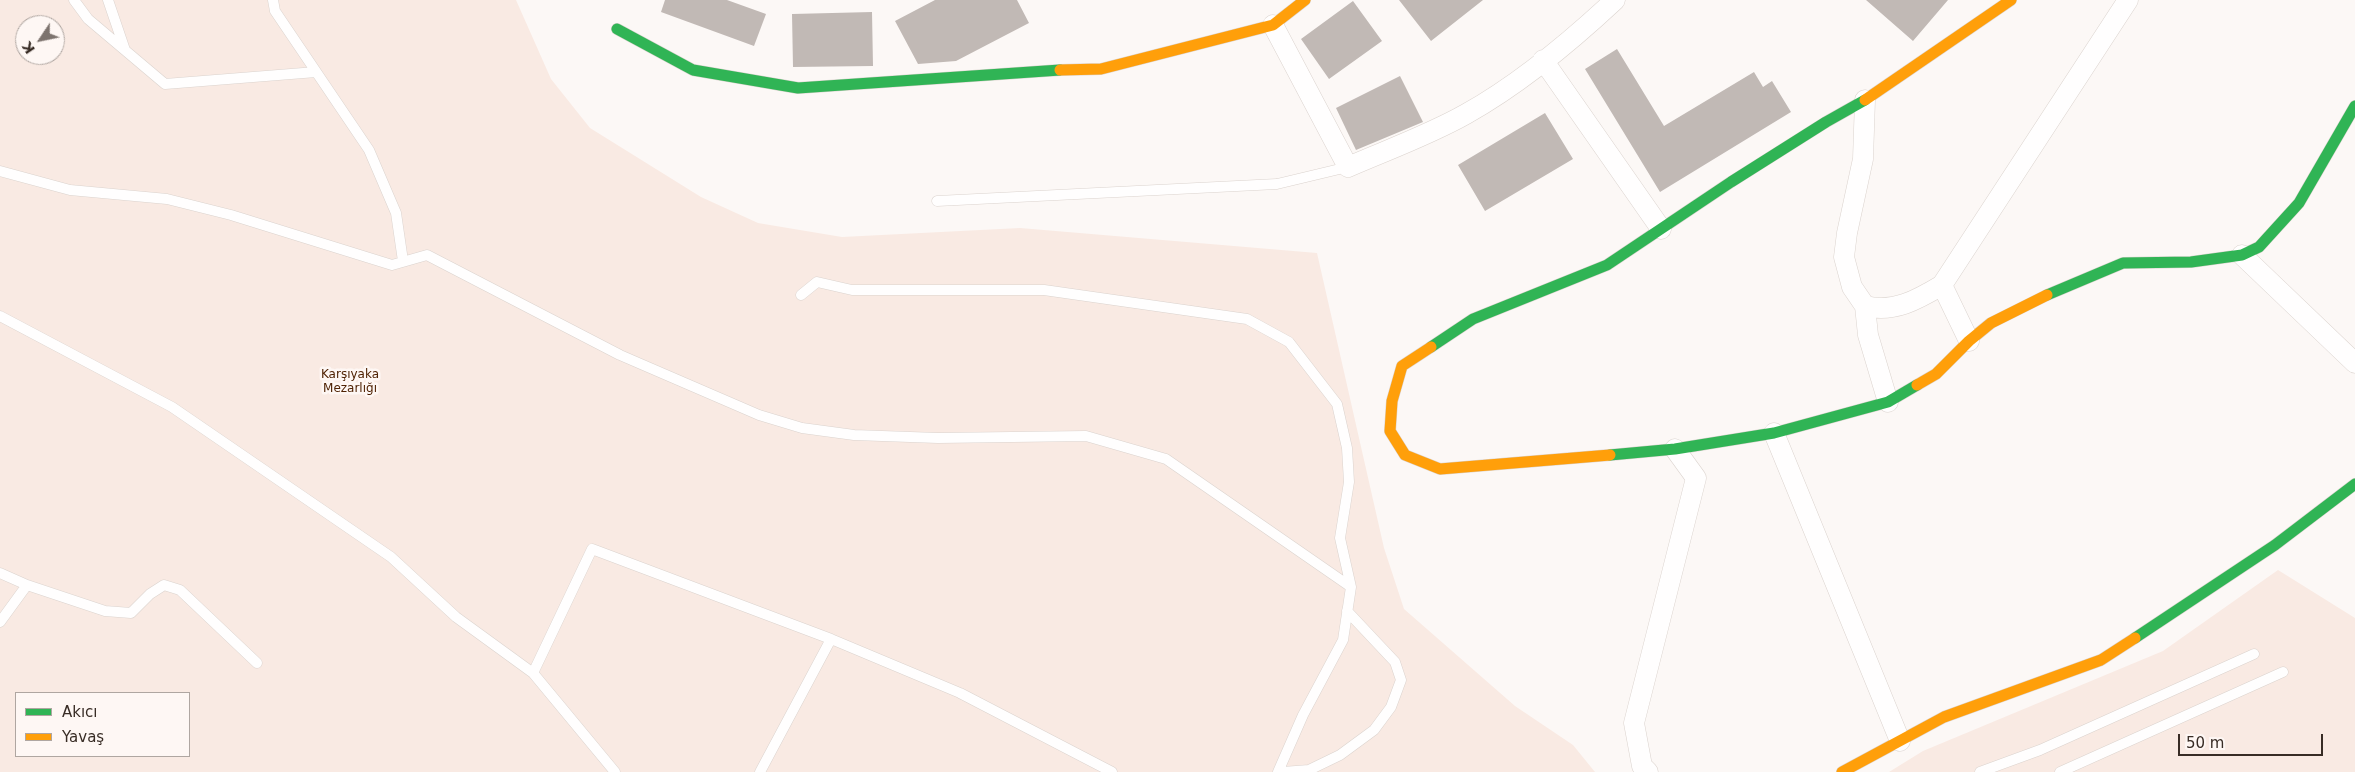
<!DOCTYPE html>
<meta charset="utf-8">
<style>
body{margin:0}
#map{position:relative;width:2355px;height:772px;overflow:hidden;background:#fcf8f6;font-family:"DejaVu Sans",sans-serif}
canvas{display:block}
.legend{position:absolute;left:15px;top:692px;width:175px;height:65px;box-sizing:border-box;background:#fef7f4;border:1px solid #afa6a1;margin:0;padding:6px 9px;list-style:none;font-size:15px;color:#382c25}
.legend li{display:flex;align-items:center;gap:10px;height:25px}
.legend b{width:25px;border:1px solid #afa6a1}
.north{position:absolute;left:15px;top:15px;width:50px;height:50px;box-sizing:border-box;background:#fef7f4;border:1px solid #afa6a1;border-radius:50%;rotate:236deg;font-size:14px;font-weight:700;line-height:20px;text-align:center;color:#382c25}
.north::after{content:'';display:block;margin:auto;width:18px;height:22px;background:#7d736e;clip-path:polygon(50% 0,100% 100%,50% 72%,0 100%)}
.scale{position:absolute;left:2178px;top:734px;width:145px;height:22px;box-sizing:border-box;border:2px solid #382c25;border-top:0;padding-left:6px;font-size:15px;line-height:18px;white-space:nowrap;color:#382c25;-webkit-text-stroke:4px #fef7f4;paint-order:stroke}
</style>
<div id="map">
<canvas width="2355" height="772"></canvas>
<ul class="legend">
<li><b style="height:6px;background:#30b455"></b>Akıcı</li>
<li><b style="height:6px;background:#ff9f0a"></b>Yavaş</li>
</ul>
<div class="north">K</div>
<div class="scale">50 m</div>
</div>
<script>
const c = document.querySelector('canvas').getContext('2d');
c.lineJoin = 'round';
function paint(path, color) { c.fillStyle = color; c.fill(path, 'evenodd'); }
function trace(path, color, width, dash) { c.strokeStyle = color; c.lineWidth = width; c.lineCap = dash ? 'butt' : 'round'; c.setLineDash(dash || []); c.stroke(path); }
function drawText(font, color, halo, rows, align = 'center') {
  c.font = font + ' "DejaVu Sans",sans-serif'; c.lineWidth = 5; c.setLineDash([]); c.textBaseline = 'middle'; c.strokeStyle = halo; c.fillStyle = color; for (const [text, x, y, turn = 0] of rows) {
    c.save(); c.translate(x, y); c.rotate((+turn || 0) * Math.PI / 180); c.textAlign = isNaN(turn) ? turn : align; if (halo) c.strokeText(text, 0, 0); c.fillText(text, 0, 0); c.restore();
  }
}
paint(new Path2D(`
 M 0,0 L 516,0 L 551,79 L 590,128 L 701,197 L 758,223 L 842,237 L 1020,228 L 1317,253 L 1384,548 L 1404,609 L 1515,706 L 1573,745 L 1595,772 L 0,772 ZM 25,25 L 55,25 L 55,55 L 25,55 ZM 16,693 L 189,693 L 189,756 L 16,756 Z
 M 2278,570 L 2355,618 L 2355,772 L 1889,772 L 1923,751 L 2163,651 Z`), '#f9eae3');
paint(new Path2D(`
 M 665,0 L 727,0 L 766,14 L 754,46 L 661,12 Z
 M 935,0 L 1017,0 L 1029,23 L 956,61 L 918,64 L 895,21 Z
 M 1399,0 L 1483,0 L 1431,41 Z
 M 1866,0 L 1948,0 L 1913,41 Z
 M 1353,1 L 1382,41 L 1329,79 L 1301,39 Z
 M 872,12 L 873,66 L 793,67 L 792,14 Z
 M 1617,49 L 1664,126 L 1754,72 L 1763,87 L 1772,81 L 1791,112 L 1660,192 L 1585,69 Z
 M 1400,76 L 1423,122 L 1356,150 L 1336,108 Z
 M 1545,113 L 1573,159 L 1485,211 L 1458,165 Z`), '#c1b9b5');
const lane = new Path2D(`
 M 74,0 L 88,19 L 165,84 L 316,72
 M 108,0 L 125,50
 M 273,0 L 275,11 L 369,150 L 396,213 L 403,261
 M 0,171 L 70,190 L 167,199 L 231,215 L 392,265 L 427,255 L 620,355 L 759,415 L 802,428 L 854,435 L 938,438 L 1086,436 L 1166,459 L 1351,587 L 1343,640 L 1303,715 L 1278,772
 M 937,201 L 1277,184 L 1348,167
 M 801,295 L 817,282 L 852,290 L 1044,290 L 1247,319 L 1289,342 L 1337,404 L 1347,448 L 1349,482 L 1340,538 L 1351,587
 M 0,316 L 172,407 L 391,557 L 456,617 L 533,673 L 615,772
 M 0,573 L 27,585 L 0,622
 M 27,585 L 105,611 L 131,613 L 150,594 L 164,585 L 180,590 L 257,663
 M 533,673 L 592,549 L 831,639 L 960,693 L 1112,772
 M 760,772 L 831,639
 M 1283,772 L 1309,770 L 1340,755 L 1374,730 L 1391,707 L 1401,680 L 1395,662 L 1347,611
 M 1980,772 L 2040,750 L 2254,654
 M 2060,772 L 2283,672`);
const street = new Path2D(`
 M 1273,25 L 1348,167 C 1387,150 1429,135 1466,114 C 1520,84 1570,42 1615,0
 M 1543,60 L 1661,229
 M 1865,100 L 1863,159 L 1847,233 L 1844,257 L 1852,287 L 1865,306 C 1894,313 1917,300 1942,285
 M 2242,255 L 2355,363
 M 1865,306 L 1868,335 L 1888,402
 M 1969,341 L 1942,285 L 2128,0
 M 1774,433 L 1900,741
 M 1648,772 L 1642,766 L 1634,723 L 1696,478 L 1675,449`);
const fast = new Path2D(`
 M 617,29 L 693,70 L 798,88 L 1060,70
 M 2047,295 L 2123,263 L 2191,262 L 2242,255 L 2259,247 L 2299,203 L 2355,106
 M 1431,347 L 1473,319 L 1607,265 L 1731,182 L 1826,122 L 1865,100
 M 1610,455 L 1675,449 L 1774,433 L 1888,402 L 1917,385
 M 2135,638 L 2275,545 L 2355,484`);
const slow = new Path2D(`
 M 1060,70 L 1101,69 L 1273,25 L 1305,0
 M 1865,100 L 2011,0
 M 1431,347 L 1402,366 L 1392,401 L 1390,431 L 1405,455 L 1440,469 L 1610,455
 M 1917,385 L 1936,374 L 1969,341 L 1991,323 L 2047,295
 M 1842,772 L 1944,717 L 2101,660 L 2135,638`);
trace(lane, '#dbd3ce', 11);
trace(street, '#dbd3ce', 21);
trace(fast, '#dbd3ce', 12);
trace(slow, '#dbd3ce', 12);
trace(lane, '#fffefe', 10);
trace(street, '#fffefe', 20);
trace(fast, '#30b455', 11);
trace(slow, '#ff9f0a', 11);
drawText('12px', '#4f2204', '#fef7f4', [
 ["Karşıyaka",350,375],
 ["Mezarlığı",350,389]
]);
</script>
